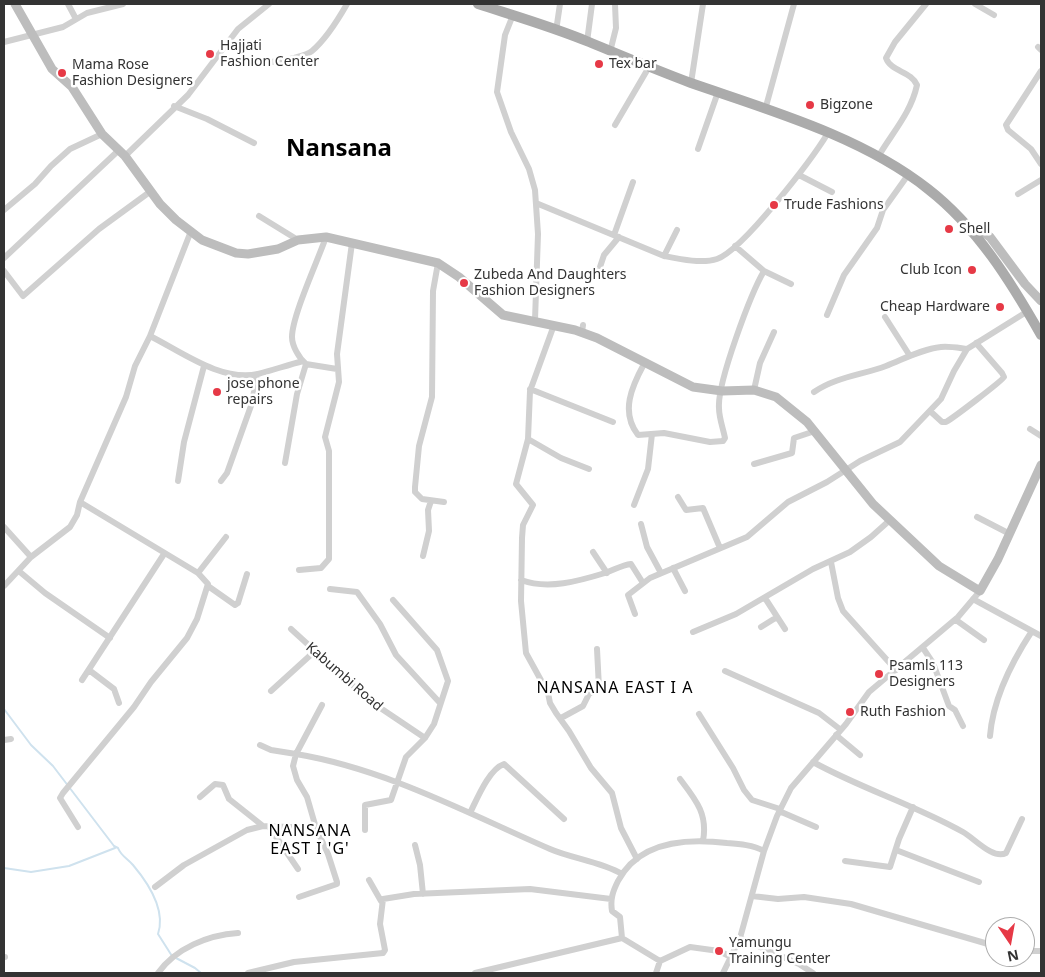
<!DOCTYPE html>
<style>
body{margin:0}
#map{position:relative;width:1045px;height:977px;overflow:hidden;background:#fff;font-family:"Noto Sans",sans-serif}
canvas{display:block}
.frame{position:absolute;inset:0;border:5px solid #333;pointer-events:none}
.north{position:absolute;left:985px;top:917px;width:50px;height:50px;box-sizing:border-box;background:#fff;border:1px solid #adadad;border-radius:50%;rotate:168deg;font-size:14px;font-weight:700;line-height:20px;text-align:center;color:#333}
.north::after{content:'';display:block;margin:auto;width:18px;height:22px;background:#e63946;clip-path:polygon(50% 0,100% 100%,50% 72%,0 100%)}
</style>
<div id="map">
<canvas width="1045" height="977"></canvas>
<div class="frame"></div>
<div class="north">N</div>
</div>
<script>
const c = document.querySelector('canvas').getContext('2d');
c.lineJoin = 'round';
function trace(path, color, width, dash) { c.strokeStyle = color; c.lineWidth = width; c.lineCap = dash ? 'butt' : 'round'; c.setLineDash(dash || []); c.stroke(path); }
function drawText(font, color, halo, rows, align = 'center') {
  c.font = font + ' "Noto Sans",sans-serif'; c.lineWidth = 5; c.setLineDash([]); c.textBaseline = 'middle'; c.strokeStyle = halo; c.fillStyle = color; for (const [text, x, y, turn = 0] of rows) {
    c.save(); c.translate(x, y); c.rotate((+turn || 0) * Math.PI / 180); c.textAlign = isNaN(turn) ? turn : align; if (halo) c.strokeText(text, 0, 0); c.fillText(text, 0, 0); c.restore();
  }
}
trace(new Path2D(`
 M 4,709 L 31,745 L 53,766 L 114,846 L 118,848 C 121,856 127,858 133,865 C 149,884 166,910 158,934 L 172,956
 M 4,868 L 31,872 L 69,866 L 115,848
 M 176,958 L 195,968 L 201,973`), '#cfe2ee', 2);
trace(new Path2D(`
 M 68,4 L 76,19
 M 975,4 L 994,15
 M 513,15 L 505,35 L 497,92 L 511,132 L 529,169 L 535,190 L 538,234 L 535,320
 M 556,31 L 560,4
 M 4,42 L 63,27 L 87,13 L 123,4
 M 587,42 L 592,4
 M 1038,47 L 1041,50
 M 610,52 L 616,28 L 615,4
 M 266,63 C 277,61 304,58 312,51 C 325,40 339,18 347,4
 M 1041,71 L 1006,125 L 1008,130 L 1031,149 L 1041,164
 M 691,83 L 703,4
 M 174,106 L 207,119 L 254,143
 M 765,110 L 794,4
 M 615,125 L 649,67
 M 698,149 L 718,92
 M 125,156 L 188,95 L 238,29 L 269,4
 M 878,157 C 892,133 911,113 917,85 C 911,71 891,72 886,58 L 895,42 L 926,4
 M 799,175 L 832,192
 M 1018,194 L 1041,180
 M 536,203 L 664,256 C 679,259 702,264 717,259 C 743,250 812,159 828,133
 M 4,210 L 35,184 L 51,166 L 70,149 L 102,134
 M 259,216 L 298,240
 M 614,235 L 633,182
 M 326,237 C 318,260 292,316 292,337 C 292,346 299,358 306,364 L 337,369
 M 664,256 L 677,230
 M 4,258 L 119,150
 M 438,263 L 433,291 L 432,397 L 419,446 L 415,487 L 415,492 L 422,499 L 444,502
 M 4,271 L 23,296 L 99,229 L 151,191
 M 764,271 L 791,284
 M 598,273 L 604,255 L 619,237
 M 827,315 L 844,275 L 877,228 L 883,210 L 908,175
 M 885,317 L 910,356
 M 554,325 L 530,391 L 528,439 L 516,484 L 533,505 L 523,525 L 522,538 L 521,601 L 526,653 L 548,693 L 550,703 L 556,713 L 569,731 L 591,768 L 612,793 L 621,828 L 637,859
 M 582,332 L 583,325
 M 150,336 C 182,352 221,382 258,374 C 273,370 288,365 303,361
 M 644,364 C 632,386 620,412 638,435 L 664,433 L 710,442 L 723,441 L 725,438 C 723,428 719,418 719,408 C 717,383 751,293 764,271 L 735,246
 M 530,389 L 613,422
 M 754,390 L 760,363 L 774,332
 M 814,392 C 836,377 862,375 886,366 C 904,359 922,349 941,347 C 949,346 959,348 967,349
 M 930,411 L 942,422 L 946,422 C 953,418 1002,381 1004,377 L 1002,373 L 976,343
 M 1030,429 L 1041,436
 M 528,439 L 561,458 L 589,469
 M 285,463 L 297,394 L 306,364
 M 754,464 L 792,453 L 794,438 L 815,431
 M 178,481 L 184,442 L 204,366
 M 221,481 L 227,473 L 252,403 L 257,374
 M 678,497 L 686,510 L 703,508 L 720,548
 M 634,505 L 648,469 L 652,434
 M 977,517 L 1010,534
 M 641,524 L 647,547 L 661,573
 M 4,527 L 31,557 L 70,527 L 77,515 L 80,502 L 126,397 L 135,366 L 150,336 L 191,231
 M 593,552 L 607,573
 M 423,556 L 429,531 L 428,510 L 431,501
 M 831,562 L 838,598 L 843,611 L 896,670
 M 673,568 L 685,591
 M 299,570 L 321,568 L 329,559 L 329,451 L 325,437 L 339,382 L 337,354 L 352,243
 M 20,572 L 45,593 L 110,638
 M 198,573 L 226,537
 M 521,580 C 548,590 579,581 605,573 C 614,570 622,565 631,564 L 643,583
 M 4,586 L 31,557
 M 208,586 L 235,605 L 238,603 L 247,574
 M 330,589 L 357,592 L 380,624 L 396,655 L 440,703
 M 765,598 L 785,629
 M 973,599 L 1041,636
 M 635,614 L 628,595 L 650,578 L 747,537 L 788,502 L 827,482 L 860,461 L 900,442 L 941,399 L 954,371 L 967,349 L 1028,311
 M 956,620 L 984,640
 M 761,627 L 777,617
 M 291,629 L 370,701 L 425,738
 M 693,632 L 736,614 L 813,569 L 850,552 L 871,537 L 890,520
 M 923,648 L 933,663 L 949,706 L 955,710 L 963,726
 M 89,670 L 114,689 L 119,703
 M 725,671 L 819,713 L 841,730
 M 82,680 L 164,554
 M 271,691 L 315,651
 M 699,714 L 733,768 L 744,790 L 752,800 L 780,809
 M 561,718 L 583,706 L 589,694 L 599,688 L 597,649
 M 836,735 L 860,755
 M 990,736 C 993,698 1011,663 1032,631
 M 4,740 L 11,739
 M 260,745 L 271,750 L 296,754 L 322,705
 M 813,762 C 862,789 915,805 963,832 C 974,838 993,860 1006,853 L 1022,819
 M 680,779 C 696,800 708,814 703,841
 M 200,797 L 215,784 L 223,785 L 229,799 L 263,826
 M 779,811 L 816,827
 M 470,813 C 477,799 489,769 504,764 L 564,819
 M 78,827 L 60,798 L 63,793 L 134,707 L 151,682 L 187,638 L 197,619 L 208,584 L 198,573 L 80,502
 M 270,828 L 298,869
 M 365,830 L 365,805 L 391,800 L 406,757 L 425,738 L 434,724 L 448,681 L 437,650 L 393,600
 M 415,845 L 420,865 L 423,894
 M 896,850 L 979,882
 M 845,861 L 890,867 L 899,839 L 913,807
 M 369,880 L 381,901
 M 155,887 L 184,865 L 247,830 L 263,826 L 316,828
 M 752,896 L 778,899 L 804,897 L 851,904 L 995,946
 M 299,897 L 337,884 L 337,882 L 328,854 L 316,828 L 307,797 L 297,780 L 293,766 L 296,754 C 386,769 467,813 550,849 C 573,859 600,861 622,874
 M 622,938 L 620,917 L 612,911 C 610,899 613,891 618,881 C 639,841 687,838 727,843 C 740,844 753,845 764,851
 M 740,938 L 799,964 L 813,973
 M 1025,951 L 1041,951
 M 4,957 L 5,957
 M 158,973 C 176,948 208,935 238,933
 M 248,973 L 294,962 L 383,953 L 385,950 L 380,924 L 383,899 L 414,894 L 530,889 L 611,899
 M 475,973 L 622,938 L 660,961 L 690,947 L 719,951 L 731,957
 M 656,973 L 660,961
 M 723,973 L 740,938 L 764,851 L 777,816 L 791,788 L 846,724 L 869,692 L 958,617 L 980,591`), '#d0d0d0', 6);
trace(new Path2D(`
 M 15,4 L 52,69 L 72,87 L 102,134 L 125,156 L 160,204 L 176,220 L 202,240 L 236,253 L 248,254 L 278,249 L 298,240 L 326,237 L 438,263 L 459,277 L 503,315 L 575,330 L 597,338 L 693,387 L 722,391 L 754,390 L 776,397 L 807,422 L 873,504 L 939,566 L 980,591 L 998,559 L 1041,465
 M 971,232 L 983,232 L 990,237 L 1025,284 L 1041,301`), '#bdbdbd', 9);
trace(new Path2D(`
 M 478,4 C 515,16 553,27 589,42 C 623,56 656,70 691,83 C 769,110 863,137 928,189 C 977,227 1011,282 1041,335`), '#ababab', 10);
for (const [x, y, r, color] of [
 [210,54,5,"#e63946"],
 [599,64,5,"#e63946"],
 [62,73,5,"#e63946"],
 [810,105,5,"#e63946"],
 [774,205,5,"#e63946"],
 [949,229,5,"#e63946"],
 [972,270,5,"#e63946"],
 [464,283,5,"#e63946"],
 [1000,307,5,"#e63946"],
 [217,392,5,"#e63946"],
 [879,674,5,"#e63946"],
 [850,712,5,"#e63946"],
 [719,951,5,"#e63946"]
]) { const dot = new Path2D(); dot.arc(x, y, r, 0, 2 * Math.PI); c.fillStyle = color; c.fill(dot); trace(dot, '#fff', 2); }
drawText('14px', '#333', '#fff', [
 ["Hajjati",220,46],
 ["Fashion Center",220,62],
 ["Tex bar",609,64],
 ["Mama Rose",72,65],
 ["Fashion Designers",72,81],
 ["Bigzone",820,105],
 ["Trude Fashions",784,205],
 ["Shell",959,229],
 ["Club Icon",962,270,"right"],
 ["Zubeda And Daughters",474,275],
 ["Fashion Designers",474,291],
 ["Cheap Hardware",990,307,"right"],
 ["jose phone",227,384],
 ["repairs",227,400],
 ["Psamls 113",889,666],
 ["Designers",889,682],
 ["Ruth Fashion",860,712],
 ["Yamungu",729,943],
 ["Training Center",729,959]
], 'left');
drawText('14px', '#333', '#fff', [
 ["Kabumbi Road",344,677,41]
]);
c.letterSpacing = '1px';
drawText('16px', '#000', '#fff', [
 ["NANSANA EAST I A",615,688],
 ["NANSANA",310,831],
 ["EAST I 'G'",310,849]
]);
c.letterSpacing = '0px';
drawText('bold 24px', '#000', '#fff', [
 ["Nansana",339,149]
]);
</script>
